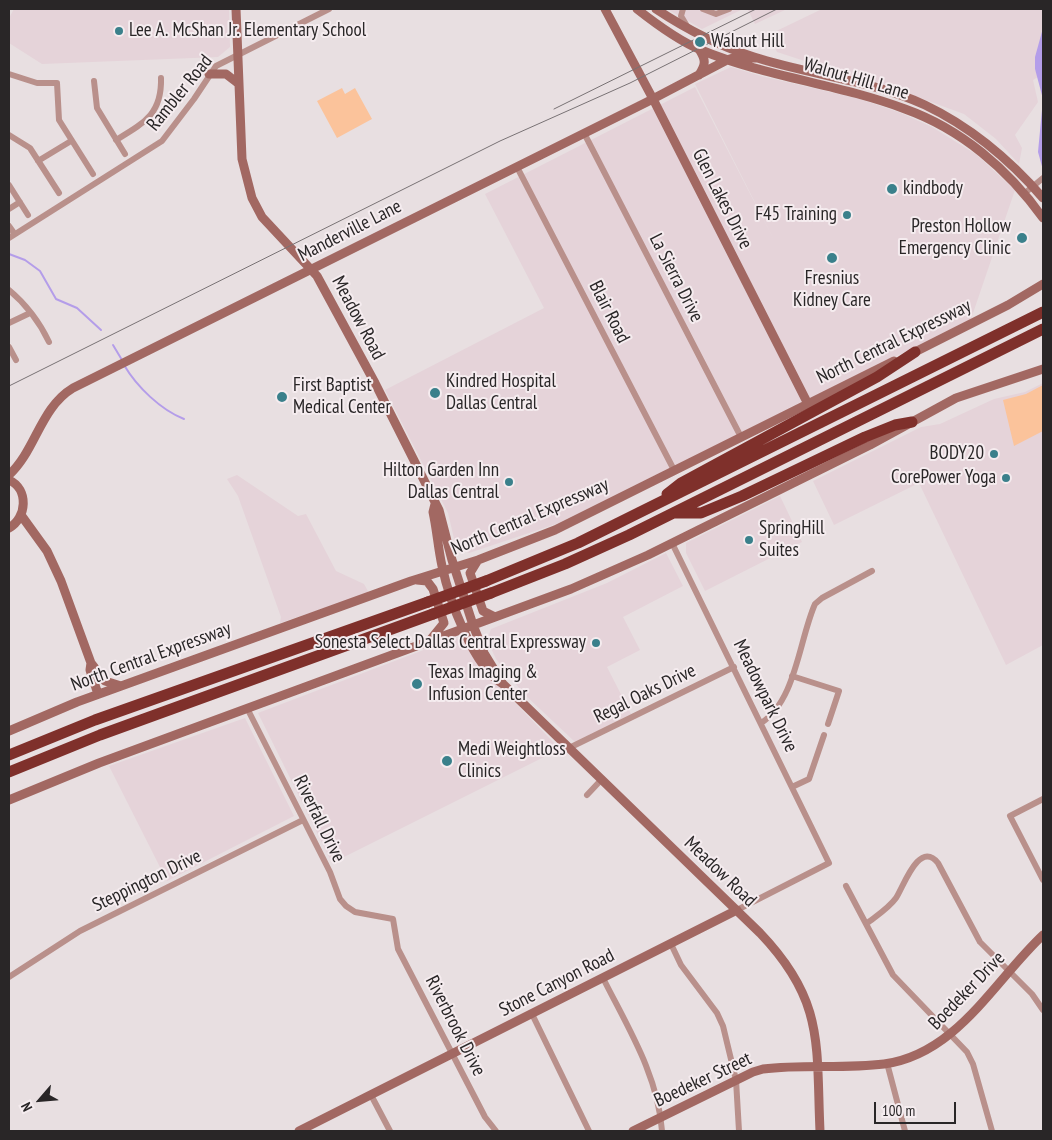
<!DOCTYPE html>
<style>
body{margin:0}
#map{position:relative;width:1052px;height:1140px;overflow:hidden;background:#e8dfe1;font-family:"PT Sans Narrow",sans-serif}
canvas{display:block}
.frame{position:absolute;inset:0;border:10px solid #292627;pointer-events:none}
.north{position:absolute;left:15px;top:1075px;width:50px;height:50px;-webkit-text-stroke:4px #f5ecef;paint-order:stroke;rotate:243deg;font-size:14px;font-weight:700;line-height:20px;text-align:center;color:#292627}
.north::after{content:'';display:block;margin:auto;width:18px;height:22px;background:#292627;clip-path:polygon(50% 0,100% 100%,50% 72%,0 100%)}
.scale{position:absolute;left:874px;top:1102px;width:82px;height:22px;box-sizing:border-box;border:2px solid #292627;border-top:0;padding-left:6px;font-size:15px;line-height:18px;white-space:nowrap;color:#292627;-webkit-text-stroke:4px #f5ecef;paint-order:stroke}
</style>
<div id="map">
<canvas width="1052" height="1140"></canvas>
<div class="frame"></div>
<div class="north">N</div>
<div class="scale">100 m</div>
</div>
<script>
const c = document.querySelector('canvas').getContext('2d');
c.lineJoin = 'round';
function paint(path, color) { c.fillStyle = color; c.fill(path, 'evenodd'); }
function trace(path, color, width, dash) { c.strokeStyle = color; c.lineWidth = width; c.lineCap = dash ? 'butt' : 'round'; c.setLineDash(dash || []); c.stroke(path); }
function drawText(font, color, halo, rows, align = 'center') {
  c.font = font + ' "PT Sans Narrow",sans-serif'; c.lineWidth = 4; c.setLineDash([]); c.textBaseline = 'middle'; c.strokeStyle = halo; c.fillStyle = color; for (const [text, x, y, turn = 0] of rows) {
    c.save(); c.translate(x, y); c.rotate((+turn || 0) * Math.PI / 180); c.textAlign = isNaN(turn) ? turn : align; if (halo) c.strokeText(text, 0, 0); c.fillText(text, 0, 0); c.restore();
  }
}
paint(new Path2D(`
 M 14,9 L 229,9 L 230,47 L 218,57 L 42,64 L 9,43 L 9,18 Z
 M 667,9 L 743,9 L 702,29 Z
 M 751,9 L 787,9 L 755,24 L 748,10 Z
 M 822,9 L 1043,9 L 1043,30 L 1035,69 L 1038,77 L 1033,80 L 1038,102 L 1015,135 L 1022,148 L 1019,164 L 996,139 L 964,114 L 871,80 L 836,76 L 823,67 L 777,52 L 768,35 Z
 M 731,67 L 761,76 L 860,99 L 901,113 L 932,127 L 977,155 L 1015,190 L 971,319 L 559,523 L 469,553 L 456,547 L 448,513 L 385,390 L 544,308 L 485,194 L 695,87 L 775,242 L 695,84 Z
 M 1043,383 L 1043,645 L 1006,665 L 919,483 L 834,525 L 813,481 L 921,427 L 940,424 L 994,399 L 1025,392 Z
 M 237,475 L 298,516 L 306,514 L 336,571 L 364,584 L 369,593 L 280,623 L 281,617 L 238,496 L 227,479 Z
 M 780,496 L 802,542 L 705,591 L 686,553 L 686,543 Z
 M 666,553 L 683,586 L 623,617 L 640,650 L 607,667 L 631,714 L 575,742 L 523,693 L 496,659 L 487,640 L 491,629 L 607,583 Z
 M 455,638 L 463,641 L 483,670 L 560,749 L 332,863 L 258,713 Z
 M 245,718 L 294,816 L 167,881 L 109,766 Z`), '#e5d3d9');
paint(new Path2D(`
 M 342,88 L 345,94 L 355,88 L 372,119 L 337,138 L 317,101 Z
 M 1043,385 L 1043,431 L 1014,446 L 1003,400 L 1026,394 Z`), '#fbc39b');
paint(new Path2D(`
 M 1043,28 L 1043,170 L 1038,152 L 1043,99 L 1035,69 L 1035,57 Z`), '#b49de9');
trace(new Path2D(`
 M 9,254 L 25,260 L 40,271 L 56,299 L 77,308 L 101,330
 M 113,345 L 122,360
 M 124,365 C 137,387 161,410 184,419`), '#b49de9', 2);
trace(new Path2D(`
 M 683,9 L 681,16 L 687,26
 M 703,9 L 716,14 L 729,9
 M 9,74 L 37,83 L 57,83 L 59,120 L 93,174
 M 94,81 L 97,108 L 125,154
 M 584,133 L 741,437
 M 9,135 L 30,148 L 59,193
 M 116,140 C 144,123 162,114 161,78
 M 38,161 L 71,141
 M 517,167 L 674,470
 M 9,185 L 28,215
 M 1025,193 L 1043,178
 M 9,209 L 20,202
 M 9,226 L 14,233
 M 9,238 L 162,141 L 194,99 L 216,66 L 329,9
 M 9,290 C 27,305 39,321 49,342
 M 9,323 L 30,313
 M 9,347 L 16,360
 M 672,543 L 829,863 L 737,910
 M 792,676 L 839,691 L 828,724
 M 247,708 L 330,872 L 340,899 L 346,906 L 355,912 L 393,919 L 398,949 L 485,1117 L 496,1131
 M 761,723 C 796,701 799,640 815,604 L 822,598 L 872,571
 M 569,748 L 734,667
 M 792,787 L 809,779 L 824,735
 M 587,795 L 602,779
 M 1043,799 L 1010,816 L 1043,880
 M 846,886 L 893,975 L 967,1052 L 973,1064 L 992,1131
 M 866,924 C 876,916 888,909 896,898 C 903,888 919,839 938,863 L 980,942 L 1032,994 L 1043,1010
 M 671,944 L 681,965 L 717,1013 L 723,1026 L 736,1080 L 739,1131
 M 9,977 L 80,931 L 303,820
 M 603,978 C 628,1028 658,1075 662,1131
 M 532,1014 L 589,1131
 M 887,1063 L 905,1131
 M 371,1095 L 390,1131`), '#b9908b', 6);
trace(new Path2D(`
 M 236,9 L 242,159 L 252,198 L 262,217 L 317,276 L 375,383 L 439,510 L 452,560 L 473,625 L 484,653 L 503,684
 M 605,9 L 653,99 L 808,404
 M 637,9 C 656,24 679,41 701,50 C 766,77 839,84 905,109 C 961,129 1008,169 1043,218
 M 656,9 C 686,29 719,46 754,57 C 810,75 871,80 925,105 C 971,127 1010,160 1043,198
 M 699,49 C 706,60 706,64 699,75
 M 209,74 L 226,74 L 239,84
 M 911,354 L 1008,305 L 1043,284
 M 9,475 C 36,450 40,408 73,388 L 647,102 L 727,60 L 733,58 L 755,58
 M 9,480 C 29,489 27,518 9,528
 M 435,504 L 433,512 C 437,530 438,548 442,566 C 449,599 473,667 503,684 L 760,933 C 825,1001 816,1044 820,1131
 M 21,515 L 47,551 L 61,581 L 91,663 L 90,670 L 98,694
 M 478,560 L 470,573 L 483,611 L 495,617
 M 417,580 L 427,581 L 433,589 L 444,623 L 431,639
 M 91,663 L 105,681 L 121,686
 M 9,731 L 77,702 L 411,581 L 478,560 L 555,530 L 894,361
 M 9,800 L 99,763 L 571,589 L 648,555 L 870,445 L 956,398 L 1043,369
 M 299,1131 L 737,910
 M 633,1131 L 753,1072 L 763,1069 C 803,1064 844,1069 884,1064 C 957,1054 994,981 1043,935`), '#a26862', 9);
trace(new Path2D(`
 M 667,494 L 681,483 L 877,377 L 915,352
 M 677,513 L 701,513 L 742,496 L 865,437 L 895,425 L 912,422
 M 486,581 L 578,543 L 1043,312
 M 491,593 L 565,564 L 629,535 L 1043,329
 M 9,755 L 95,720 L 428,602
 M 9,772 L 100,735 L 433,614`), '#7f302b', 11);
trace(new Path2D(`
 M 554,109 L 756,9
 M 9,386 L 500,141 L 630,83 L 777,9`), '#787274', 1);
trace(new Path2D(`
 M 428,602 L 486,581
 M 433,614 L 491,593`), '#7f302b', 11);
for (const [x, y, r, color] of [
 [119,31,5,"#3a808b"],
 [700,42,6,"#3a808b"],
 [892,189,6,"#3a808b"],
 [847,215,5,"#3a808b"],
 [1022,238,6,"#3a808b"],
 [832,258,6,"#3a808b"],
 [435,393,6,"#3a808b"],
 [282,397,6,"#3a808b"],
 [994,454,5,"#3a808b"],
 [1006,478,5,"#3a808b"],
 [509,482,5,"#3a808b"],
 [749,540,5,"#3a808b"],
 [596,643,5,"#3a808b"],
 [417,684,6,"#3a808b"],
 [447,761,6,"#3a808b"]
]) { const dot = new Path2D(); dot.arc(x, y, r, 0, 2 * Math.PI); c.fillStyle = color; c.fill(dot); trace(dot, '#f5ecef', 2); }
drawText('19px', '#292627', '#f5ecef', [
 ["Lee A. McShan Jr. Elementary School",129,31],
 ["Walnut Hill",711,42],
 ["kindbody",903,189],
 ["F45 Training",837,215,"right"],
 ["Preston Hollow",1011,227,"right"],
 ["Emergency Clinic",1011,249,"right"],
 ["Fresnius",832,279,"center"],
 ["Kidney Care",832,301,"center"],
 ["Kindred Hospital",446,382],
 ["Dallas Central",446,404],
 ["First Baptist",293,386],
 ["Medical Center",293,408],
 ["BODY20",984,454,"right"],
 ["Hilton Garden Inn",499,471,"right"],
 ["Dallas Central",499,493,"right"],
 ["CorePower Yoga",996,478,"right"],
 ["SpringHill",759,529],
 ["Suites",759,551],
 ["Sonesta Select Dallas Central Expressway",586,643,"right"],
 ["Texas Imaging &",428,673],
 ["Infusion Center",428,695],
 ["Medi Weightloss",458,750],
 ["Clinics",458,772]
], 'left');
drawText('19px', '#292627', '#f5ecef', [
 ["Walnut Hill Lane",856,79,16],
 ["Rambler Road",180,93,-51],
 ["Glen Lakes Drive",722,199,63],
 ["Manderville Lane",350,231,-27],
 ["La Sierra Drive",676,278,63],
 ["Blair Road",609,312,63],
 ["Meadow Road",358,318,62],
 ["North Central Expressway",894,342,-26],
 ["North Central Expressway",530,517,-23],
 ["North Central Expressway",151,657,-20],
 ["Regal Oaks Drive",645,694,-26],
 ["Meadowpark Drive",765,696,64],
 ["Riverfall Drive",319,819,64],
 ["Meadow Road",720,872,44],
 ["Steppington Drive",147,881,-26],
 ["Stone Canyon Road",557,983,-27],
 ["Boedeker Drive",967,991,-46],
 ["Riverbrook Drive",455,1026,63],
 ["Boedeker Street",703,1080,-25]
]);
</script>
